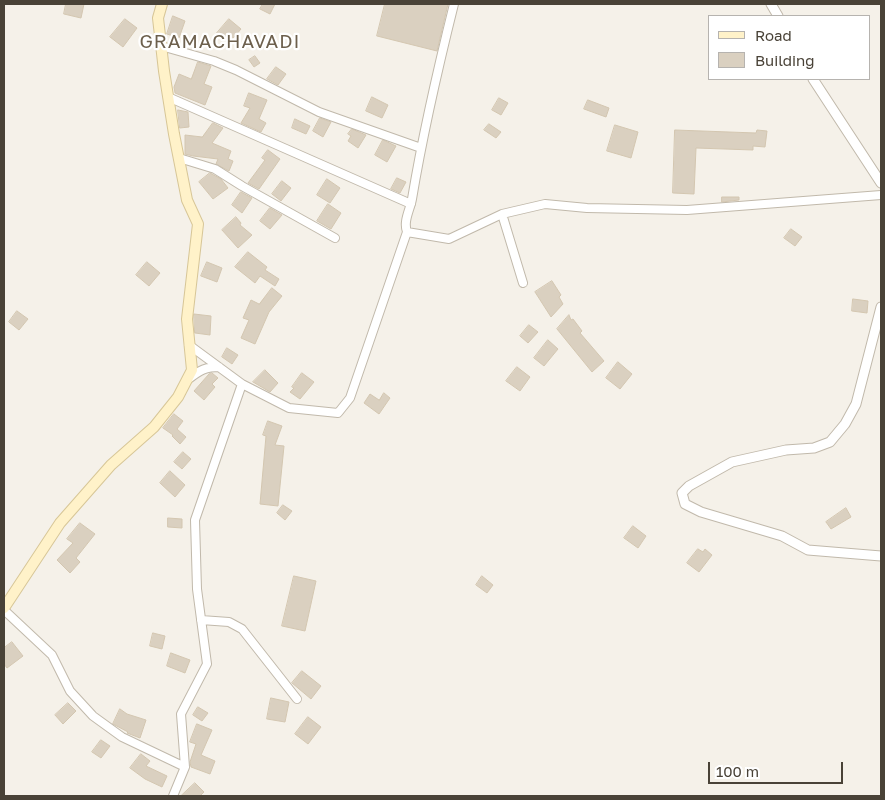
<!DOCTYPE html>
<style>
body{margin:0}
#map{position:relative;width:885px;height:800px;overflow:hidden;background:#f5f1e9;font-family:"Golos Text",sans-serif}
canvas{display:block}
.frame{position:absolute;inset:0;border:5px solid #494237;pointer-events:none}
.legend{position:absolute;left:708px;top:15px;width:162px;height:65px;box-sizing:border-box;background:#fff;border:1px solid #b6b3af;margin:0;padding:6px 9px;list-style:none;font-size:15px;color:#494237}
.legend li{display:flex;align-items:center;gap:10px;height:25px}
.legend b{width:25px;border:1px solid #b6b3af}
.scale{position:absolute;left:708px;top:762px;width:135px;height:22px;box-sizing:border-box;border:2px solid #494237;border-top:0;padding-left:6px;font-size:15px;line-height:18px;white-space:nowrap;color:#494237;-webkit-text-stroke:4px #fff;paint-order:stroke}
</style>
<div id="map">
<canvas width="885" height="800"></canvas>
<div class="frame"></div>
<ul class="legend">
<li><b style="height:6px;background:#fff2c9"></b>Road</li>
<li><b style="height:14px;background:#dad0c0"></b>Building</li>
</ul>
<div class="scale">100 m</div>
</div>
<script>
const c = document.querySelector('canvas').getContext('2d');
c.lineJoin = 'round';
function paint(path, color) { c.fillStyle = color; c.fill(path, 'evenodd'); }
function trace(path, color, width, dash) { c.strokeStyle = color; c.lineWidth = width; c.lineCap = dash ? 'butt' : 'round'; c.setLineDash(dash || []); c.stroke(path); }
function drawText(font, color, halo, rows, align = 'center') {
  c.font = font + ' "Golos Text",sans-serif'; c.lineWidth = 4.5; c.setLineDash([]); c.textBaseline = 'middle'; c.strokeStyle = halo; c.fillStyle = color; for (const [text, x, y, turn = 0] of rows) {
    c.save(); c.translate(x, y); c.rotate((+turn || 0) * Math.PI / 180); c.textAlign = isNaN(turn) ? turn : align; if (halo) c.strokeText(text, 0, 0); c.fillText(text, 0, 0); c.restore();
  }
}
const building = new Path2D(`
 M 66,4 L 84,4 L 81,18 L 64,14 Z
 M 263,4 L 275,4 L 270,14 L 260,9 Z
 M 385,4 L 448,4 L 437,51 L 377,36 Z
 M 173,16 L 185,21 L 179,38 L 167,34 Z
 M 125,19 L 137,28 L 123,47 L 110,37 Z
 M 229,19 L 241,29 L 229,43 L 217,33 Z
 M 255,56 L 260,63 L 254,67 L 249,60 Z
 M 198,62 L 211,66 L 204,84 L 212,87 L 205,105 L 175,93 L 174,87 L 179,74 L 191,79 Z
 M 276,67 L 286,74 L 278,85 L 267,79 Z
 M 249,93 L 267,100 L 259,119 L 266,123 L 261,132 L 241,123 L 250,108 L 244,106 Z
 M 372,97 L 388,105 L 382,118 L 366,111 Z
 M 499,98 L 508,103 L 501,115 L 492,110 Z
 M 588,100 L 609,108 L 606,117 L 584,109 Z
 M 178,110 L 188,112 L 189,127 L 180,128 Z
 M 320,118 L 331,122 L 323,137 L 313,131 Z
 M 295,119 L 310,126 L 306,134 L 292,128 Z
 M 213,123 L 223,128 L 212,143 L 231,151 L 228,159 L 233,161 L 229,171 L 216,164 L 218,159 L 193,156 L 185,154 L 185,135 L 202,137 Z
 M 489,124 L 501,132 L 496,138 L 484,130 Z
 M 615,125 L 638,132 L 631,158 L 607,151 Z
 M 352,129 L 366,135 L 358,148 L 348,141 L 351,136 L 348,134 Z
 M 675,130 L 756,133 L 757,130 L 767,131 L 765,147 L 753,146 L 753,150 L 696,148 L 694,194 L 673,193 Z
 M 383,140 L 396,146 L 387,162 L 375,155 Z
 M 268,150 L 280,159 L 259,189 L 248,183 L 265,160 L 262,158 Z
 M 210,173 L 221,179 L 228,188 L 213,199 L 199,182 Z
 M 397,178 L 406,182 L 400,193 L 391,189 Z
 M 327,179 L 340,188 L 330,203 L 317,195 Z
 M 282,181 L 291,188 L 281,201 L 272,194 Z
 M 241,192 L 252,198 L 242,213 L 232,205 Z
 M 722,197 L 739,197 L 739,200 L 722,202 Z
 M 328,204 L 341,213 L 331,229 L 317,221 Z
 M 270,208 L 282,215 L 270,229 L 260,221 Z
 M 236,217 L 241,223 L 240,225 L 252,235 L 238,248 L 222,230 Z
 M 791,229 L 802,237 L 795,246 L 784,238 Z
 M 248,252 L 267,267 L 265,270 L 279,279 L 275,286 L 260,276 L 255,283 L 235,267 Z
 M 147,262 L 160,273 L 149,286 L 136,275 Z
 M 207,262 L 222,268 L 217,282 L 201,276 Z
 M 552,281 L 561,295 L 559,297 L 563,304 L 551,317 L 535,292 Z
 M 272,288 L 282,296 L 269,312 L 255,344 L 241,338 L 249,320 L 243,318 L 251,300 L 259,304 Z
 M 853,299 L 868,301 L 867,313 L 852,311 Z
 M 17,311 L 28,319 L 19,330 L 9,322 Z
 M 194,314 L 211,316 L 210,335 L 195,333 Z
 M 569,315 L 571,320 L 573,319 L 582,331 L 580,333 L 604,361 L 592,372 L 557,329 Z
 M 529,325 L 538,332 L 528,343 L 520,336 Z
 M 548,340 L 558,349 L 544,366 L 534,358 Z
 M 227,348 L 238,355 L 232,364 L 222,357 Z
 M 618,362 L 632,374 L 620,389 L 606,378 Z
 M 517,367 L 530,377 L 520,391 L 506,381 Z
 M 265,370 L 278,383 L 270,392 L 253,382 Z
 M 212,373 L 218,378 L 212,384 L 215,387 L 204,400 L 194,391 L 209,374 Z
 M 302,373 L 314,382 L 300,399 L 290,392 L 294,388 L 292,387 Z
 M 384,393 L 390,398 L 379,414 L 364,403 L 370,394 L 379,400 Z
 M 174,414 L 183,421 L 177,429 L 186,437 L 180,444 L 172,436 L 173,435 L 163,428 Z
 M 268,421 L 282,426 L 275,445 L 284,446 L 278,506 L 260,504 L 266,436 L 263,435 Z
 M 183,452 L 191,459 L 182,469 L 174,462 Z
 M 170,471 L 185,485 L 175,497 L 160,483 Z
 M 283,505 L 292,511 L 285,520 L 277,513 Z
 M 846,508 L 851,517 L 831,529 L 826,522 Z
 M 168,518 L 182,519 L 182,528 L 168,527 Z
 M 80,523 L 95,534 L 76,558 L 80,562 L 70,573 L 57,560 L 73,543 L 67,539 Z
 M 633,526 L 646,536 L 638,548 L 624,538 Z
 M 698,549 L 703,552 L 705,549 L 712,555 L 699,572 L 687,563 Z
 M 294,576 L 316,581 L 305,631 L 282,626 Z
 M 482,576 L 493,585 L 487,593 L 476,585 Z
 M 153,633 L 165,636 L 162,649 L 150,646 Z
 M 12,642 L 23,656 L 7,668 L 4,664 L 4,648 Z
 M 171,653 L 190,660 L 185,673 L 167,666 Z
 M 302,671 L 321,686 L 311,699 L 292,683 Z
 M 271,698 L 289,702 L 285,722 L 267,719 Z
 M 68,703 L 76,711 L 63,724 L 55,715 Z
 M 198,707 L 208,713 L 202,721 L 193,715 Z
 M 120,709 L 127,714 L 146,720 L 140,738 L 127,733 L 128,732 L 113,724 Z
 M 308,717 L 321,727 L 308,744 L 295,734 Z
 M 197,724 L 212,730 L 201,755 L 215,761 L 210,774 L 191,767 L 190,762 L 196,744 L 190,742 Z
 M 101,740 L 110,746 L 101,758 L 92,752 Z
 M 141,754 L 150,761 L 146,766 L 167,776 L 162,787 L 145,779 L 130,768 Z
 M 195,783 L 204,792 L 200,796 L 181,796 Z`);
paint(building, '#dad0c0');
trace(building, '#d3c6b0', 1);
const minor = new Path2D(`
 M 161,46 L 214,61 L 236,70 L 319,112 L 421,148
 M 168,97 L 411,204
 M 179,158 L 215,169 L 242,186 L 335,238
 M 502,214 L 523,283
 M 407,232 L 449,239 L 502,214 L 545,204 L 587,208 L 687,210 L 881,195
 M 190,378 C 200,370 206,367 219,367
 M 242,384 L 289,408 L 338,413 L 350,398 L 407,232 C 403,221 410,210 412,199 C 423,133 438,68 454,4
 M 4,610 L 52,655 L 70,691 L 93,716 L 122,737 L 185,767
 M 201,620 L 229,622 L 242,629 L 297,699
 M 173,796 L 185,767 L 181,714 L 207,664 L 197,589 L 195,520 L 242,384 L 189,345`);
const tertiary = new Path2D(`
 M 771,4 L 778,16
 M 813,79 L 881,183
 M 881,307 L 856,404 L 845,424 L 830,442 L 814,448 L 786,450 L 732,462 L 689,486 L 682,493 L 685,504 L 701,512 L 782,536 L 808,550 L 881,556`);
const secondary = new Path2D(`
 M 4,608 L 60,523 L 111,465 L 154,427 L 178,397 L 192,370 L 187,319 L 198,224 L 187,200 L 174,134 L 164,71 L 158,18 L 162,4`);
trace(minor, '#c1b9ab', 10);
trace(tertiary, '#c1b9ab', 11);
trace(secondary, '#d7c697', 12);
trace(minor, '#fff', 8);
trace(tertiary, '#fff', 9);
trace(secondary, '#fff2c9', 10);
c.letterSpacing = '1px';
drawText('19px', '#6d604d', '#fff', [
 ["GRAMACHAVADI",220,42]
]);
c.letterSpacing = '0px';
</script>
